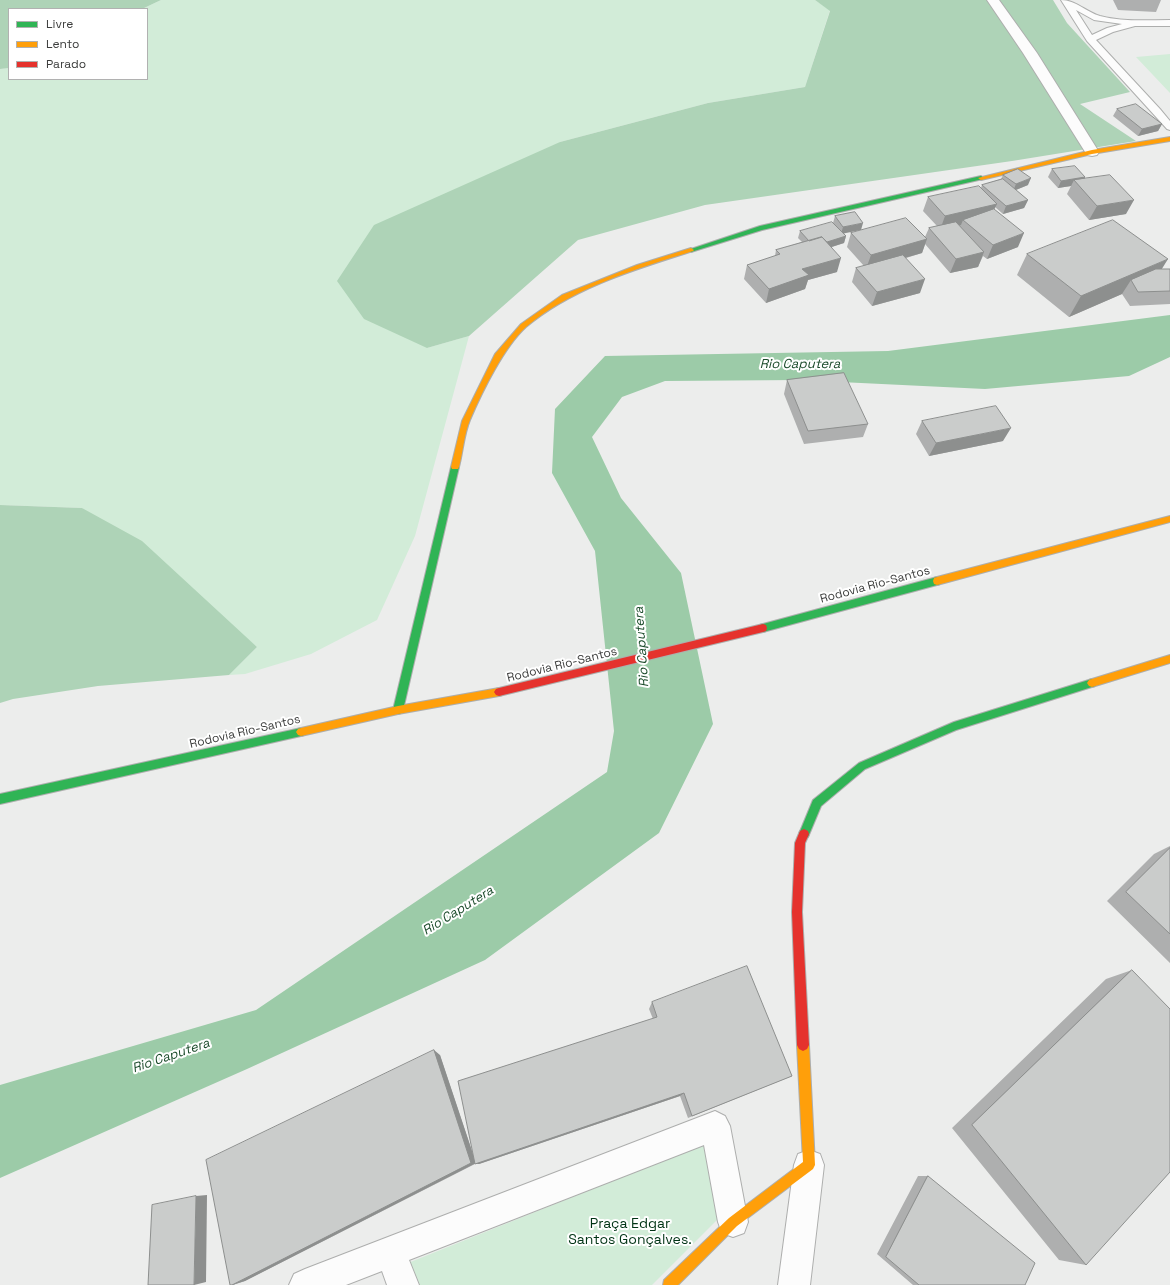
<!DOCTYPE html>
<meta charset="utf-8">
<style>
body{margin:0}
#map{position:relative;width:1170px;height:1285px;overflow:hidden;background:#ecedec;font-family:"Space Grotesk",sans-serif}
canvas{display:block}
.legend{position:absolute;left:8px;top:8px;width:140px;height:72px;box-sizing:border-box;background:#fff;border:1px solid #b1b1b1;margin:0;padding:5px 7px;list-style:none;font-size:12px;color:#3c3d3c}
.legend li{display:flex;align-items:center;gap:8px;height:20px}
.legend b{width:20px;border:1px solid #b1b1b1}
</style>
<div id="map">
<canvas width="1170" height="1285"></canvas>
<ul class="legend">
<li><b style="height:5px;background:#30b455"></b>Livre</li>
<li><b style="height:5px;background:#ff9f0a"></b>Lento</li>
<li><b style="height:5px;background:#e5322d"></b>Parado</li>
</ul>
</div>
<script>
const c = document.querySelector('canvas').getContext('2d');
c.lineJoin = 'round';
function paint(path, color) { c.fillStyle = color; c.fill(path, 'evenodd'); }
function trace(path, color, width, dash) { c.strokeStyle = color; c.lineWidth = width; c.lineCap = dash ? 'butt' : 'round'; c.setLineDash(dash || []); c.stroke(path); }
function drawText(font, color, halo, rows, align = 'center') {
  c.font = font + ' "Space Grotesk",sans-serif'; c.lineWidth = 4; c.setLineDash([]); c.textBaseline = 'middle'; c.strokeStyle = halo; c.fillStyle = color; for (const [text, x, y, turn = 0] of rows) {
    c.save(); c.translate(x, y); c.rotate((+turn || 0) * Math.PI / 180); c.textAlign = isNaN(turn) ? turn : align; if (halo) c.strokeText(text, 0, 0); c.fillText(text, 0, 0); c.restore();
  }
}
paint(new Path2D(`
 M 161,0 L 815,0 L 830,10 L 805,87 L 708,103 L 560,142 L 427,348 L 469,336 L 415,536 L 377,620 L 311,654 L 245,674 L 229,675 L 257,647 L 82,508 L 0,505 L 0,69 L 9,68 L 9,79 L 147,79 L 147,9 L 142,9 Z
 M 1170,54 L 1170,93 L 1136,57 Z
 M 707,1143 L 722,1215 L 652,1285 L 416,1285 L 408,1263 Z`), '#d2ecd8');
paint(new Path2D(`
 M 0,0 L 161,0 L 142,9 L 9,9 L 9,68 L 0,69 Z
 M 815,0 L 1053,0 L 1067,23 L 1130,92 L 1080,104 L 1136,141 L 1012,161 L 705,205 L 578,240 L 469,336 L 427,348 L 364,319 L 337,281 L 374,225 L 560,142 L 708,103 L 805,87 L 830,11 Z
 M 0,505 L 82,508 L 142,541 L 257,647 L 229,675 L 98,686 L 13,699 L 0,703 Z`), '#aed3b7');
paint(new Path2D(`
 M 1170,315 L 1170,357 L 1129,376 L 985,389 L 799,380 L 665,381 L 622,397 L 592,437 L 621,498 L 681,573 L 713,724 L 659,833 L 485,960 L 247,1069 L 0,1178 L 0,1085 L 256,1010 L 607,772 L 614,731 L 595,551 L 552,473 L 555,409 L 605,356 L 888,351 Z`), '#9ccba8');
const lane = new Path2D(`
 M 1061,0 C 1076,0 1086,12 1100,16 C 1123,22 1146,20 1170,20 L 1170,26 L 1135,26 L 1113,32 L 1096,40 L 1160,109 L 1170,121 L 1170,130 L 1167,129 L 1087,41 ZM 1076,10 L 1094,20 L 1122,24 L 1107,28 L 1092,35 Z`);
const street = new Path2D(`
 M 987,0 L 999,0 L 1037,53 L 1099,152 L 1097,155 L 1092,156 L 1087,155 L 1023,53 Z
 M 715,1111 L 725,1116 L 730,1126 L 748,1222 L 744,1233 L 733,1237 L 722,1233 L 718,1222 L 704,1145 L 409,1260 L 419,1285 L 387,1285 L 382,1271 L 346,1285 L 289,1285 L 294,1274 L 305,1269 Z
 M 809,1150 L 820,1154 L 824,1165 L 810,1285 L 778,1285 L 794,1165 L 798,1154 Z`);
const fast = new Path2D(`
 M 981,176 L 984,178 L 983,179 L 762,230 L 691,252 L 688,250 L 760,226 Z
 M 455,464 L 459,467 L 403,710 L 401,713 L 398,714 L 395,713 L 393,710 L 451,467 Z
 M 937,577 L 940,578 L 941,581 L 940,584 L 937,585 L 763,632 L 760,631 L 759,628 L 760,625 L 763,624 Z
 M 1092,679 L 1095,680 L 1097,683 L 1095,686 L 956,730 L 865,769 L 821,806 L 808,837 L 804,839 L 800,837 L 799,834 L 813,800 L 859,763 L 954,722 Z
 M 301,728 L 304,729 L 306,732 L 304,735 L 301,736 L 0,804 L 0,794 Z`);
const slow = new Path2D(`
 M 1170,137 L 1170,141 L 1092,154 L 981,180 L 978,178 L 1092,150 Z
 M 691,248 L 694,250 L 693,251 C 636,269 572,288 526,327 C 504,347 482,392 470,420 C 464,434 463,452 459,467 L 458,469 L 452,469 L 451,467 L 462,421 L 495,354 L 521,324 L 562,295 L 637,265 Z
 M 1170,516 L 1170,522 L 937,585 L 934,584 L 933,581 L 934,578 L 937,577 Z
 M 1170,655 L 1170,663 L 1092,687 L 1089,686 L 1087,683 L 1089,680 L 1092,679 Z
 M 499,688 L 502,689 L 504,692 L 502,695 L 499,696 L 398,714 L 301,736 L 298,735 L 296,732 L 298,729 L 301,728 L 398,706 Z
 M 803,1039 L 807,1041 L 809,1045 L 815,1165 L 813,1169 L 737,1226 L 678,1285 L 663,1285 L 664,1280 L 729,1218 L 803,1162 L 797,1045 L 799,1041 Z`);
const jam = new Path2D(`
 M 763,624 L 766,625 L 767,628 L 766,631 L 763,632 L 499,696 L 496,695 L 494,692 L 496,689 L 499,688 Z
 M 804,829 L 808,831 L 809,834 L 805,843 L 802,912 L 809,1045 L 807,1049 L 803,1051 L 799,1049 L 797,1045 L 792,912 L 795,843 L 800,831 Z`);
trace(lane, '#adaead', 2);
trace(street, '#adaead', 2);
trace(fast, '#adaead', 2);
trace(slow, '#adaead', 2);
trace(jam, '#adaead', 2);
paint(lane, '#fcfcfc');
paint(street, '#fcfcfc');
paint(fast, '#30b455');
paint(slow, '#ff9f0a');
paint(jam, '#e5322d');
paint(new Path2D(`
 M 1113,0 L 1161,0 L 1156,12 L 1118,10 Z
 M 1117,109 L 1162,124 L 1158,131 L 1138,136 L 1113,116 Z
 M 1052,169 L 1085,177 L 1085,179 L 1126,214 L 1089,220 L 1067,194 L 1071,186 L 1058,188 L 1048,177 Z
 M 1003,175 L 1028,185 L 1016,190 L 1028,200 L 1024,208 L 1003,214 L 995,207 L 994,209 L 1018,247 L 987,259 L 983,256 L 978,267 L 950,273 L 925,244 L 922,253 L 906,258 L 920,293 L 872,306 L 852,282 L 856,268 L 864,266 L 847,247 L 851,233 L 925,237 L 929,228 L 937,226 L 923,211 L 928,197 L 981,188 L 982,185 L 1001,179 Z
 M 855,212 L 844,233 L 846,236 L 844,243 L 832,247 L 837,272 L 808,280 L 805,289 L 766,303 L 744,279 L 747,265 L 775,256 L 776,250 L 802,242 L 798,238 L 800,231 L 833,223 L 835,216 Z
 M 1027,254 L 1162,269 L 1170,269 L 1170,304 L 1130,306 L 1122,294 L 1069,317 L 1017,275 Z
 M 787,380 L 868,424 L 863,437 L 804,444 L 784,394 Z
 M 922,421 L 1003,441 L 929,456 L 916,434 Z
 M 1170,846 L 1170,963 L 1107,901 L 1154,854 Z
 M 1132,970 L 1086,1265 L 1059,1260 L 952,1128 L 1106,979 Z
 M 652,1002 L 792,1076 L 688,1118 L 680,1096 L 479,1164 L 475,1164 L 245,1281 L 233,1285 L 230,1285 L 440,1055 L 474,1157 L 653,1019 L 649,1009 Z
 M 918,1176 L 928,1176 L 1025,1285 L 913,1285 L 877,1254 Z`), '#aeafaf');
paint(new Path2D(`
 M 1162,124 L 1158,131 L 1138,136 L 1142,129 Z
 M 1085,177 L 1082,185 L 1074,180 L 1071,186 L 1058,188 L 1061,181 Z
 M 1031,178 L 1028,185 L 1013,191 L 1016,184 Z
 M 1028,200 L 1024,208 L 1003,214 L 1006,206 Z
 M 1134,200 L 1126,214 L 1089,220 L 1097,206 Z
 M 997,204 L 990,218 L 963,220 L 961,225 L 940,230 L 945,216 Z
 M 863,223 L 861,230 L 841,234 L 843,227 Z
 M 1024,233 L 1018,247 L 987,259 L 993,245 Z
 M 846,236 L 844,243 L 812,253 L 814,246 Z
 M 927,239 L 922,253 L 866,269 L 871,255 Z
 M 984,252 L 978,267 L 950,273 L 956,259 Z
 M 841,258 L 837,272 L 808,280 L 805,289 L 766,303 L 769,289 L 802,269 Z
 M 1168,259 L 1155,280 L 1131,280 L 1122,294 L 1069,317 L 1081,296 Z
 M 925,279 L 920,293 L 872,306 L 877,292 Z
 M 1011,428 L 1003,441 L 929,456 L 936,443 Z
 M 434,1050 L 440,1055 L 476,1163 L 245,1281 L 232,1285 Z
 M 684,1093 L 680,1096 L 479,1164 L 475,1164 Z
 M 207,1195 L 206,1282 L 194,1285 L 196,1196 Z`), '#8d8f8e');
const building = new Path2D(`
 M 1136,104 L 1162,124 L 1142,129 L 1117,109 Z
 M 1075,166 L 1085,177 L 1061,181 L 1052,169 Z
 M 1018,169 L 1031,178 L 1016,184 L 1003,175 Z
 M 1110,175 L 1134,200 L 1097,206 L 1074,180 Z
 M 1003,179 L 1028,200 L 1006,206 L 982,185 Z
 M 979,186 L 997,204 L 945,216 L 928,197 Z
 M 994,209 L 1024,233 L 993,245 L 963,220 Z
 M 855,212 L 863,223 L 843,227 L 835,216 Z
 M 906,218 L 927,239 L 871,255 L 851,233 Z
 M 1113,220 L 1168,259 L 1081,296 L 1027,254 Z
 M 832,222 L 846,236 L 827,242 L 822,237 L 809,241 L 800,231 Z
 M 956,222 L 984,252 L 956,259 L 929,228 Z
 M 822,237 L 841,258 L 802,269 L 809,275 L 769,289 L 747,265 L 780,254 L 776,250 Z
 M 903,255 L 925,279 L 877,292 L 856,268 Z
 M 1156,269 L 1170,269 L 1170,291 L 1138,292 L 1131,280 Z
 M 844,373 L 868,424 L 808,431 L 787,380 Z
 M 996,406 L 1011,428 L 936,443 L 922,421 Z
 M 1170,848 L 1170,934 L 1126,892 Z
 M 747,966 L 792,1076 L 692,1116 L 684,1093 L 475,1164 L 458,1081 L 657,1017 L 652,1002 Z
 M 1132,970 L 1170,1009 L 1170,1172 L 1086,1265 L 972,1125 Z
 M 434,1050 L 471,1163 L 232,1285 L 230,1285 L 206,1160 Z
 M 928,1176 L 1035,1263 L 1025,1285 L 919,1285 L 886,1257 Z
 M 196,1196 L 194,1285 L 148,1285 L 152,1205 Z`);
paint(building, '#cacccb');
trace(building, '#8d8f8e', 1);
drawText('12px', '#3c3d3c', '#fff', [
 ["Rodovia Rio-Santos",875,585,-15],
 ["Rodovia Rio-Santos",562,665,-14],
 ["Rodovia Rio-Santos",245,732,-13]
]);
drawText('italic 13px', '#1a4a2a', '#fff', [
 ["Rio Caputera",800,364],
 ["Rio Caputera",642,647,-94],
 ["Rio Caputera",458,911,-32],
 ["Rio Caputera",171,1056,-19]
]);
drawText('14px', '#003415', '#fff', [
 ["Praça Edgar",630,1224],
 ["Santos Gonçalves.",630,1240]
]);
</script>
